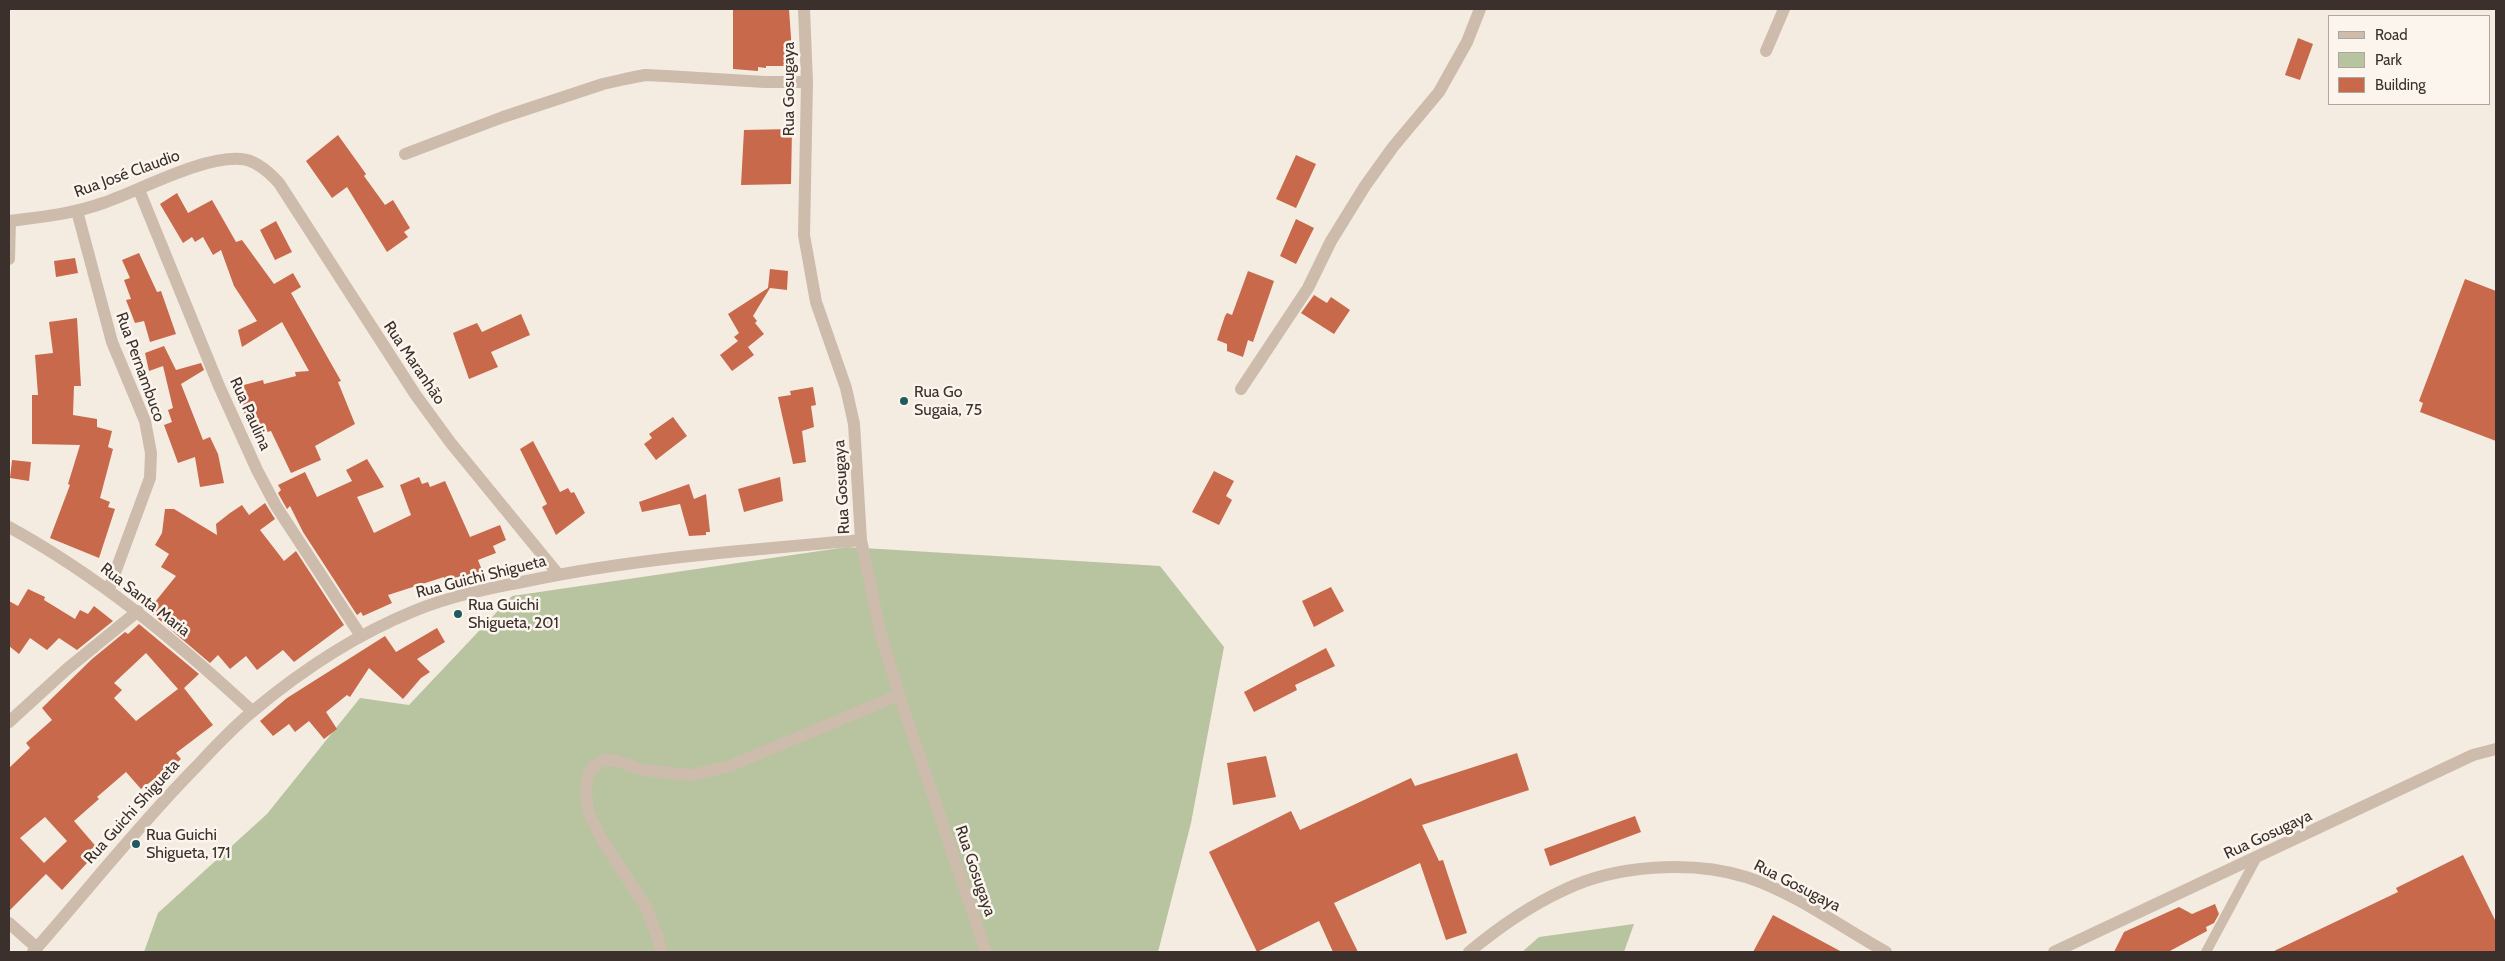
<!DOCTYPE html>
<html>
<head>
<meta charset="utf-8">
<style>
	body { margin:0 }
	#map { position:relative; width:2505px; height:961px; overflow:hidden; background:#f4ebe1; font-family:Cabin,sans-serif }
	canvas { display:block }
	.frame { position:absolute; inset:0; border:10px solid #3b302b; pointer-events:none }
	.legend { position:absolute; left:2328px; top:15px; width:162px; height:90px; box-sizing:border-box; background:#fbf5ee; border:1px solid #aea6a0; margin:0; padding:6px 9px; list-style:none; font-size:15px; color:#3b302b }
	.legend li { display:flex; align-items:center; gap:10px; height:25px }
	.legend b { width:25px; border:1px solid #aea6a0 }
</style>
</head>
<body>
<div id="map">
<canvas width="2505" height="961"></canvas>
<div class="frame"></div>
<ul class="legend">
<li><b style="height:6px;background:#cdbbac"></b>Road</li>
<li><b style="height:14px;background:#b8c4a0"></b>Park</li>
<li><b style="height:14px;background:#c8694b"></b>Building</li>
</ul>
</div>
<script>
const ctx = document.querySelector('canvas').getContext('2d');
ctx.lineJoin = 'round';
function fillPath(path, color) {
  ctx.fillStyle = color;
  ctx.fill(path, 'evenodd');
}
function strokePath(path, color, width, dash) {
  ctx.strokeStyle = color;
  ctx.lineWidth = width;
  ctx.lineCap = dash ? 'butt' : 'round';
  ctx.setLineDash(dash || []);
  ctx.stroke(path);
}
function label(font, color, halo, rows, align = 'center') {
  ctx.font = font + ' Cabin,sans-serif';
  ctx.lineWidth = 5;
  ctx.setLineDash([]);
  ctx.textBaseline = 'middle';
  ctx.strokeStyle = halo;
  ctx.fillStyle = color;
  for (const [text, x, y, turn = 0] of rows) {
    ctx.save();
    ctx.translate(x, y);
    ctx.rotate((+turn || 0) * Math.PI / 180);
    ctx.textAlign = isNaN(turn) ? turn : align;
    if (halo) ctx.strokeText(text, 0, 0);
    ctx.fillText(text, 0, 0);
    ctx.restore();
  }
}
const green = new Path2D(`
	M847,547L1160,566L1224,647L1191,823L1158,952H144L158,913L267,814L360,698L409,705L512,596Z
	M1634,924L1624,952H1522L1539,937Z`);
const building = new Path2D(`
	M733,9H789L793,66H766V68L758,67V71L733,69Z
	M2298,38L2313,44L2300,80L2285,75Z
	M792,129L791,184L741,185L744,130Z
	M338,135L366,174L364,176L385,205L393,200L410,228L404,232L408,237L387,252L347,187L332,198L306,161Z
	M1296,155L1316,164L1296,208L1276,199Z
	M177,193L188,213L212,200L236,242L242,240L274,284L293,273L301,287L291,293L341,381L338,382L355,424L315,446L321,460L291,473L271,431L252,436L236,387L263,380L264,384L296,376L295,372L309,371L282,322L242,347L238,330L257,321L234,286L221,250L213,255L203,237L195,242L192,237L183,243L160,204Z
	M1296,219L1314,228L1296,264L1280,256Z
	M276,221L292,252L275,260L260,230Z
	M139,253L157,292L161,291L176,334L150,342L144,321L135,323L126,300L131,299L124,280L130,278L122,260Z
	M75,258L78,273L56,277L54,261Z
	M770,269L788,271L787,290L770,288L753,316L757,321L755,323L764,334L748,347L754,355L732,371L720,355L738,341L734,337L739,333L728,314L768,288Z
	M1248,271L1274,281L1253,342L1248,340L1243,357L1227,351V344L1217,340L1225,316L1227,313L1232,315Z
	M2465,279L2496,291V441L2420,412L2423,403L2419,401Z
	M1314,295L1327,303L1331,297L1350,310L1334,334L1301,313Z
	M521,314L530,335L491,352L498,367L469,379L453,333L477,323L482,332Z
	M77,318L81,386H74L73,415L97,419V427L112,431L108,447L113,449L100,498L110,502L108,507L115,509L99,558L50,538L70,485L68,484L80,445L32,444V395H38L35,355L53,353L49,322Z
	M164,346L176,370L201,363L204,370L181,384L203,440L210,437L218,454L224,483L200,487L195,457L178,463L164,425L172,422L168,410L173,408L163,366L149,371L145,353Z
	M813,387L816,405L811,406L814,427L802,431L806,462L793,464L778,397L791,395L790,391Z
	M673,417L687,436L656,460L644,444L652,438L649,434Z
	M533,441L560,492L568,488L571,493L574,492L585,513L556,535L542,507L547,504L520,449Z
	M367,459L384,487L357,497L374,533L411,515L400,485L419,477L422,484L428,482L430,487L445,481L470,537L500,525L506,540L493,546L496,553L478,560L483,573L446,584L444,577L388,595L392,603L363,616L361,612L357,615L303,532L290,506L287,509L283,502L278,493L281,490L278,485L305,472L317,497L352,481L346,470Z
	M12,460L31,462L29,481L10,478Z
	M1214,471L1234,481L1226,496L1232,500L1219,525L1192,512Z
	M780,477L783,501L744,512L738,489Z
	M689,484L694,499L706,494L710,532H706V535L689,536L680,504L642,512L639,502Z
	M265,503L275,519L260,530L284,561L296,551L344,625L294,662L283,650L257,670L246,656L230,669L218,655L210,663L150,612L158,605L155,602L176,576L161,567L169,554L155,545L162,533L165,509H174L217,535L216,524L230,513L242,505L249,515Z
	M1331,587L1344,611L1314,627L1302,601Z
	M28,589L45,597L44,600L75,619L80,610L88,614L94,606L113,621L77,650L59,638L47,650L30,638L19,654L9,646V601L18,606Z
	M139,624L199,674L184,688L213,725L176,753L181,759L159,780L157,777L141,789L126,772L97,797L99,799L74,821L99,850L62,890L46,874L9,911V768L30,748L26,743L52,720L42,708L92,659L125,632L128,634ZM146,653L178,689L136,721L114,698L122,690L114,683ZM45,817L67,841L44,863L20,838Z
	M437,628L445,642L417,659L430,672L421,678L403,699L369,668L350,697L347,695L326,712L337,729L324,739L309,721L295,732L289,724L273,736L260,721L287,698L385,636L396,652Z
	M1326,648L1335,666L1295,685L1297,690L1254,712L1244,692Z
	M1517,753L1529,790L1422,825L1439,861L1443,860L1467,933L1446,940L1420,863L1334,903L1358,952H1333L1319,921L1257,952L1209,852L1291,811L1300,830L1411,778L1415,786Z
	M1266,756L1276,797L1233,805L1227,763Z
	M1635,816L1641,832L1550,866L1544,849Z
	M2463,855L2496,922V952H2272L2398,892L2396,888Z
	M2215,904L2219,914L2214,923L2206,927L2207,931L2168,952H2114L2124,932L2179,907L2192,914Z
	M1773,915L1842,952H1753Z`);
const lane = new Path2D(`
	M2206,952L2256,859`);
const street = new Path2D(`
	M804,9L807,82L804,235L816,302L846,388L854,424L861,540L880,631L899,695L986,952
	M1766,51L1784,9
	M405,154L503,117L603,84L625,79L645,75L666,76L765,82H807
	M139,190L219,386L257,470L276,506L361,636
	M77,211L112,342L145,421L151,453L150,478L109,589
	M9,221C40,217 73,214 103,203C141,190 202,156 241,159C256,160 269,172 279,183L415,394L450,442L558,574
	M9,259L10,221
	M1241,389L1308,288L1331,241L1365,186L1393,147L1439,92L1467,42L1480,9
	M9,527C100,577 176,641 252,711
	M9,722L67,669L138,611
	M9,923L37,948
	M33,952C87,891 137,827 194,769C213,749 232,728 253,711C302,670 355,635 414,611C450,596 490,588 527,581C637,558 750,550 861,540
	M661,952L658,938L646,907L602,840L588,811L586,790L588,775L594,766L605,760L617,761L643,770L692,775L730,766L899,695
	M1469,952C1498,928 1529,906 1564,890C1615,865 1692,860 1746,877C1794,892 1842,928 1886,952
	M2054,952L2473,755L2496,749`);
const markers = [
	[904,401,5,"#1f5a5e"],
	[458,614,5,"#1f5a5e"],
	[136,844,5,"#1f5a5e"]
];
const streetNames = [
	["Rua Gosugaya",789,89,-90],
	["Rua José Claudio",127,174,-20],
	["Rua Maranhão",414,363,56],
	["Rua Pernambuco",140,367,70],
	["Rua Paulina",250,414,66],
	["Rua Gosugaya",842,487,-93],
	["Rua Guichi Shigueta",481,577,-14],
	["Rua Santa Maria",145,600,38],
	["Rua Guichi Shigueta",132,812,-48],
	["Rua Gosugaya",2268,835,-25],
	["Rua Gosugaya",975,871,71],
	["Rua Gosugaya",1797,886,27]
];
const poiNames = [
	["Rua Go",914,392],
	["Sugaia, 75",914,410],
	["Rua Guichi",468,605],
	["Shigueta, 201",468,623],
	["Rua Guichi",146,835],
	["Shigueta, 171",146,853]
];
fillPath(green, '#b8c4a0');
fillPath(building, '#c8694b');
strokePath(lane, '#cdbbac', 10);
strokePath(street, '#cdbbac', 12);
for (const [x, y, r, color] of markers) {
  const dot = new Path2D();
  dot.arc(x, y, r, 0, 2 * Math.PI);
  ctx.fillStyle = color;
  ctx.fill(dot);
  strokePath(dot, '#fbf5ee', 2);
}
label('16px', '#3b302b', '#fbf5ee', streetNames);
label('16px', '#3b302b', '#fbf5ee', poiNames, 'left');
</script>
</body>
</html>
